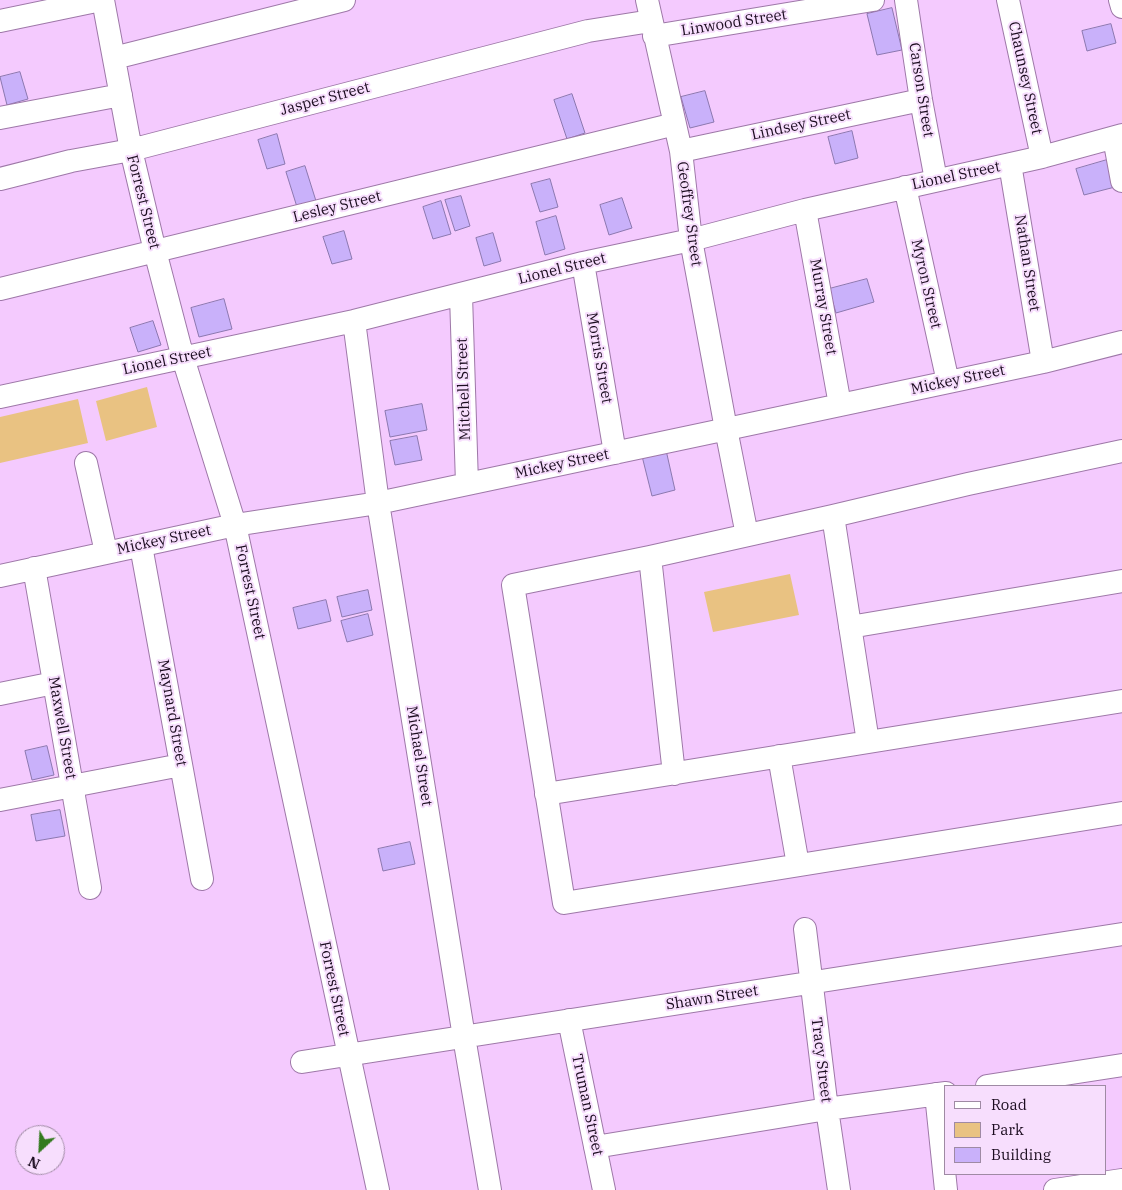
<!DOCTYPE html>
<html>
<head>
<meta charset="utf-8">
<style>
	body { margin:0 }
	#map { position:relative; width:1122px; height:1190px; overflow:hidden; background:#f4cafe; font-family:"IBM Plex Serif",serif }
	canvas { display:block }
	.legend { position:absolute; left:944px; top:1085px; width:162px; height:90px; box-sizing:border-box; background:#f7defd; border:1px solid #9f8aa4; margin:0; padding:6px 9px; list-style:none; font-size:15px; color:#1b0c1f }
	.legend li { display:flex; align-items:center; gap:10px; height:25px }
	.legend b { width:25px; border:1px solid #9f8aa4 }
	.north { position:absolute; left:15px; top:1125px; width:50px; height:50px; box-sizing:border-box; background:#f7defd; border:1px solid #9f8aa4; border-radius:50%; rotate:205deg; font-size:14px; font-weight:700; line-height:20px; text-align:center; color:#1b0c1f }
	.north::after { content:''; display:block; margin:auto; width:18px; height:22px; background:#337a1e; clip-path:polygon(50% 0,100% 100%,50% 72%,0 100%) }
</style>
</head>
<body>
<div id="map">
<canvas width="1122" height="1190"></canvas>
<ul class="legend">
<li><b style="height:6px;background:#fff"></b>Road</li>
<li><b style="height:14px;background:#e9c282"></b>Park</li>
<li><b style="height:14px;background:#c9b1fa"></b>Building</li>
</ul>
<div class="north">N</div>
</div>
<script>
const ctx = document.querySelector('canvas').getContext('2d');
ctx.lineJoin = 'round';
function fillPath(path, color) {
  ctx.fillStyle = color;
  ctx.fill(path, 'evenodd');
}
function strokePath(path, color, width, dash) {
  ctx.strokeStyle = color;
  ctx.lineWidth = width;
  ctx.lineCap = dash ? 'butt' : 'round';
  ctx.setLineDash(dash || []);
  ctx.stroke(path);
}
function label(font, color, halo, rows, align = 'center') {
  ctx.font = font + ' "IBM Plex Serif",serif';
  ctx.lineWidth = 4;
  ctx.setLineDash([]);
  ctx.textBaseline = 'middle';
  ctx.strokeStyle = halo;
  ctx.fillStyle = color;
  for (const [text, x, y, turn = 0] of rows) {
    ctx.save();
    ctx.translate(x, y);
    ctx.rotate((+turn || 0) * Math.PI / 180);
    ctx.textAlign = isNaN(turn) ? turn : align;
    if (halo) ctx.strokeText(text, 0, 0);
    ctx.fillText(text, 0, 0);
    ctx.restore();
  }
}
const green = new Path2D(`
	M147,387L157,427L106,441L96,401Z
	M78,399L88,443L0,463V417Z
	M790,574L799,615L713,632L704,592Z`);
const building = new Path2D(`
	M892,8L902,50L877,55L867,14Z
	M1111,24L1116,43L1087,51L1082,31Z
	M20,72L28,99L7,105L0,77Z
	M705,91L714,122L690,128L681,97Z
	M572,94L585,133L567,139L554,100Z
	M852,131L858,158L835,164L828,137Z
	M277,134L285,164L267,169L258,140Z
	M1107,160L1115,187L1084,195L1076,169Z
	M305,166L316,201L297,207L286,172Z
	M550,179L558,207L540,212L531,184Z
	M461,196L470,226L455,231L445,200Z
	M622,198L632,228L609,235L600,205Z
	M441,201L451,234L433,239L423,207Z
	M556,216L565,249L545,255L536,222Z
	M344,231L352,259L332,264L323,237Z
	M493,233L501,261L484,266L476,238Z
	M867,279L874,302L836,313L829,289Z
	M224,299L232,329L199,337L191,308Z
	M153,321L161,345L138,352L130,328Z
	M422,404L427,430L390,437L385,411Z
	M417,436L422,460L395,465L390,441Z
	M666,450L675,490L652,496L642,456Z
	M368,590L372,610L342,617L337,597Z
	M326,600L331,621L298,629L293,608Z
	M368,614L373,635L347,642L341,621Z
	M47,746L54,775L32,780L25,751Z
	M60,810L65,836L36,841L31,815Z
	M410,842L415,864L383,871L378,849Z`);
const minor = new Path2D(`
	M103,0L131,150L155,251L183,358L235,525L378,1190
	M647,0L681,151L691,240L726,429L747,535
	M906,0L921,100L936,180
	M1008,0L1042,157
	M1120,0L1122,7
	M0,21L101,0
	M654,36L873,0
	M114,58L344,0
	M0,118L121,95
	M1114,138L1122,181
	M681,151L921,100
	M1010,164L1043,362
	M0,179L71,161L131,150L588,31L651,21
	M905,187L948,382
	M805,210L840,405
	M583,263L615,453
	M0,289L675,124
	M461,295L467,484
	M354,321L378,503L464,1037L490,1190
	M0,397L354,321L583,263L691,240L805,210L1042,157L1122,135
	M1122,451L968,484L833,516L650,557L513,585L564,903L1122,813
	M86,463L106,552
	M833,516L868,742
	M141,546L202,879
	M650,557L674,774
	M34,568L90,888
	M0,576L235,525L378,503L1043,362L1122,342
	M850,627L1122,581
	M0,694L54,683
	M779,756L798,865
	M546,794L1122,701
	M0,800L181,765
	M805,929L827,1109L839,1190
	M569,1020L604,1190
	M302,1062L1122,934
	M987,1086L1122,1065
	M936,1094L946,1190
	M595,1147L827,1109L946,1093
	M1055,1190L1122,1180`);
const streetNames = [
	["Linwood Street",734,23,-9],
	["Chaunsey Street",1025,78,78],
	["Carson Street",921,90,81],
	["Jasper Street",325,99,-15],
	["Lindsey Street",801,125,-12],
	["Lionel Street",956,176,-12],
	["Forrest Street",143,202,76],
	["Lesley Street",337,207,-14],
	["Geoffrey Street",689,214,82],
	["Nathan Street",1027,263,81],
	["Lionel Street",562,269,-14],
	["Myron Street",926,284,77],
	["Murray Street",823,307,80],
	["Morris Street",599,358,80],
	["Lionel Street",167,361,-12],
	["Mickey Street",958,380,-12],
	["Mitchell Street",464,389,-92],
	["Mickey Street",562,464,-12],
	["Mickey Street",164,540,-12],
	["Forrest Street",250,592,78],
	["Maynard Street",172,713,80],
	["Maxwell Street",62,728,80],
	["Michael Street",419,756,81],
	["Forrest Street",334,989,78],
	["Shawn Street",712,998,-9],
	["Tracy Street",821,1060,83],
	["Truman Street",587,1105,78]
];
fillPath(green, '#e9c282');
fillPath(building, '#c9b1fa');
strokePath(building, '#8b78af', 1);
strokePath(minor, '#9e78a8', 24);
strokePath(minor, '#fff', 22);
label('15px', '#1b0c1f', '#f7defd', streetNames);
</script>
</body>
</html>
